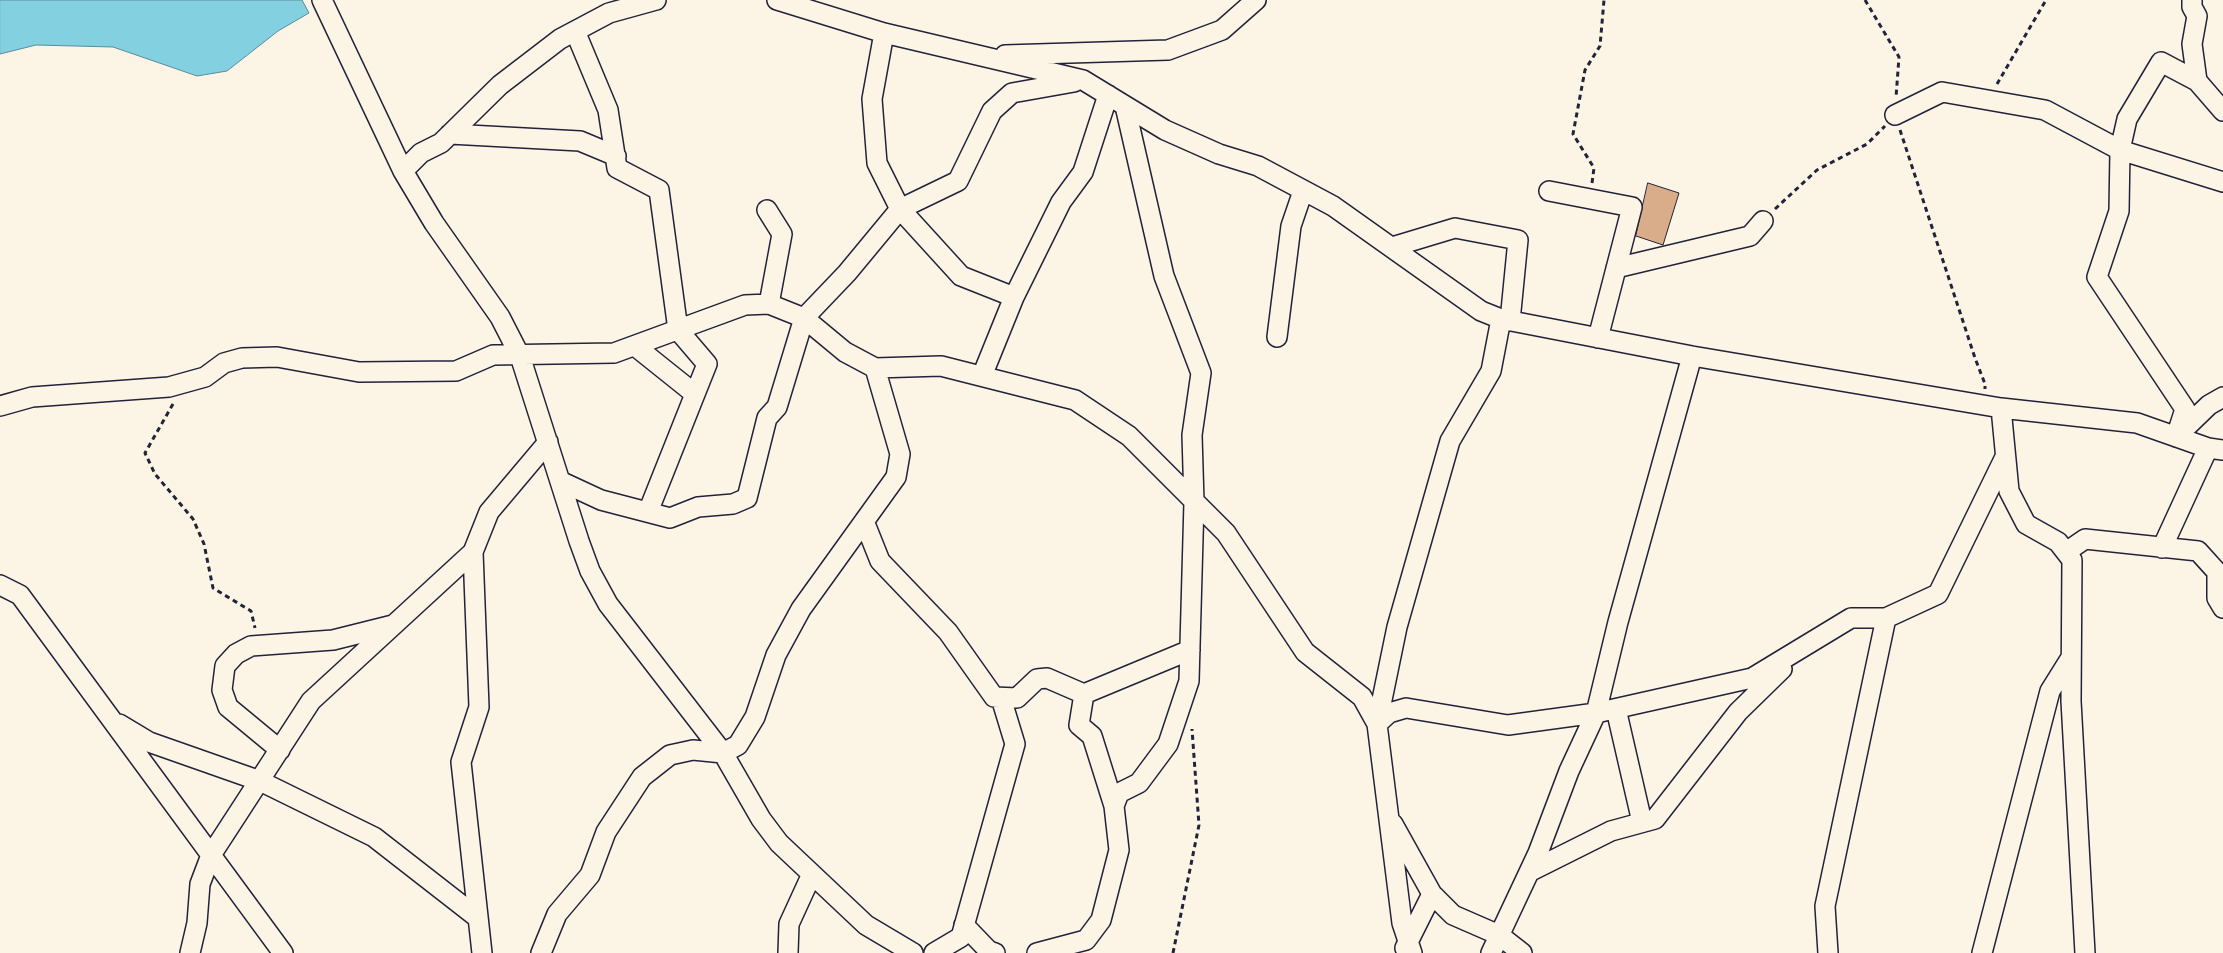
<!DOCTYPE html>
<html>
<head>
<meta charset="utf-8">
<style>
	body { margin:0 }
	canvas { display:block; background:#fcf5e5 }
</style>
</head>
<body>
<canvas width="2223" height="953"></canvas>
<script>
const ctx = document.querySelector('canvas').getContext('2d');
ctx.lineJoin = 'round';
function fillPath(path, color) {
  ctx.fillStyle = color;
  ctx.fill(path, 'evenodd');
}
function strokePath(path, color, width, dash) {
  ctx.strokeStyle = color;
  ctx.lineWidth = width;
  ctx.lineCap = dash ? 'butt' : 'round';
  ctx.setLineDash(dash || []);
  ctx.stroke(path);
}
const water = new Path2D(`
	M0,0H302L309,13L278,31L227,71L197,76L113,47L36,45L0,54Z`);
const building = new Path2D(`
	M1648,183L1679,193L1663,245L1636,236Z`);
const path = new Path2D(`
	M1865,0L1899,57L1896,97
	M1997,84L2046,0
	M1900,130L1975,358L1985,384V389
	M1592,183L1594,168L1573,134L1585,70L1600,46L1604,0
	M1775,209L1817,170L1867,144L1885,126
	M173,404L145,453L155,474L193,519L204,544L213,588L251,611L255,628
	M1173,953L1199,825L1192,729`);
const minor = new Path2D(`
	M322,0L403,171L434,223L500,317L520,356L579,541L590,571L608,604L723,753L761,819L779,843L866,925L913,953
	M777,0L884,33L1083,80L1165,130L1219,154L1258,166L1333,206L1481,311L1501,319L1692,356L2001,408L2137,423L2208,448L2223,450
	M2192,0V7L2197,16L2192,44L2197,81L2223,111
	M575,31L608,110L617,168L659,190L678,330L707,364L695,394
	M884,33L872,99L877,163L900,209L961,276L1014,297
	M1005,55L1168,50L1222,30L1256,0
	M1895,115L1942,92L2045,110L2120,150L2223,182
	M450,134L580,141L616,156
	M403,171L421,153L441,143L500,85L560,39L609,13L656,0
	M1549,191L1632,207L1598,338
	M767,210L782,234L769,304
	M1392,247L1455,228L1518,240L1510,321
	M1616,268L1750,236L1763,221
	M1277,337L1291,226L1303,191
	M635,346L695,394L648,512
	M982,376L1014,297L1061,202L1083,172L1108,95
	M0,406L32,397L169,387L205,377L224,363L242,358L277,357L359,372L456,371L493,355L614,353L745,305L769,304L804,318L845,352L875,368L941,366L1075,400L1129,436L1226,533L1305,652L1362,697L1377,724L1402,923L1412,953
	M2001,408L2009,491L2026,524L2058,542L2072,560L2071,701L2085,953
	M2179,434L2209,405L2223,397
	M2176,437L2185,409L2097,277L2119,211L2120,150L2127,119L2161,62L2197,81
	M560,481L601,500L670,518L698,507L733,504L747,498L767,418L777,407L804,318L847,273L900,209L958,181L992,111L1012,93L1074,82
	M864,521L880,561L948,632L994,697L1017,698L1037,679L1047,678L1084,694
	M2162,548L2208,448
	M2066,552L2085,539L2198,551L2217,572V598L2223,608
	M0,585L20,595L283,953
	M1616,709L1642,822
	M119,724L149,742L260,781L374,837L478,918
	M1377,724L1389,713L1406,708L1508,725L1596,713L1752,678L1851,618H1886
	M1377,724L1397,627L1450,441L1491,371L1501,319
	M280,750L228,707L222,690L225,666L236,654L251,646L333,640L393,625
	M1114,806L1092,736L1079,725L1084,694L1190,650
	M1393,824L1432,894L1453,915L1499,935L1522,953
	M1529,872L1611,831L1655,819L1738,712L1782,669
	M964,925L989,951L995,953
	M1405,948L1432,894
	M190,953L197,923L200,884L211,855L311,701L473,552
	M482,953L461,762L479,707L473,552L489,512L548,442
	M541,953L557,914L590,875L606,832L642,777L670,755L693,750L723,753L738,745L755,717L776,655L801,609L896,477L900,454L875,368
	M788,953L789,924L811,876
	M934,953L961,937L1015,744L1001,698
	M1037,953L1086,940L1101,920L1119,850L1114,806L1119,793L1139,783L1168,744L1189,681L1194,502L1192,435L1201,373L1164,276L1125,106
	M1491,953L1538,853L1569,771L1596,713L1618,622L1692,356
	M1828,953L1825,906L1886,618L1938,594L2005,457
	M1982,953L2050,691L2070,659`);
fillPath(water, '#82d0e0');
strokePath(water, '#5c8a9e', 1);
fillPath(building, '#d9ad8a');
strokePath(building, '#22223b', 1);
strokePath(minor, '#22223b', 22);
strokePath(path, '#22223b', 3, [5, 4]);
strokePath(minor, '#fcf5e5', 19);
</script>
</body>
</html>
